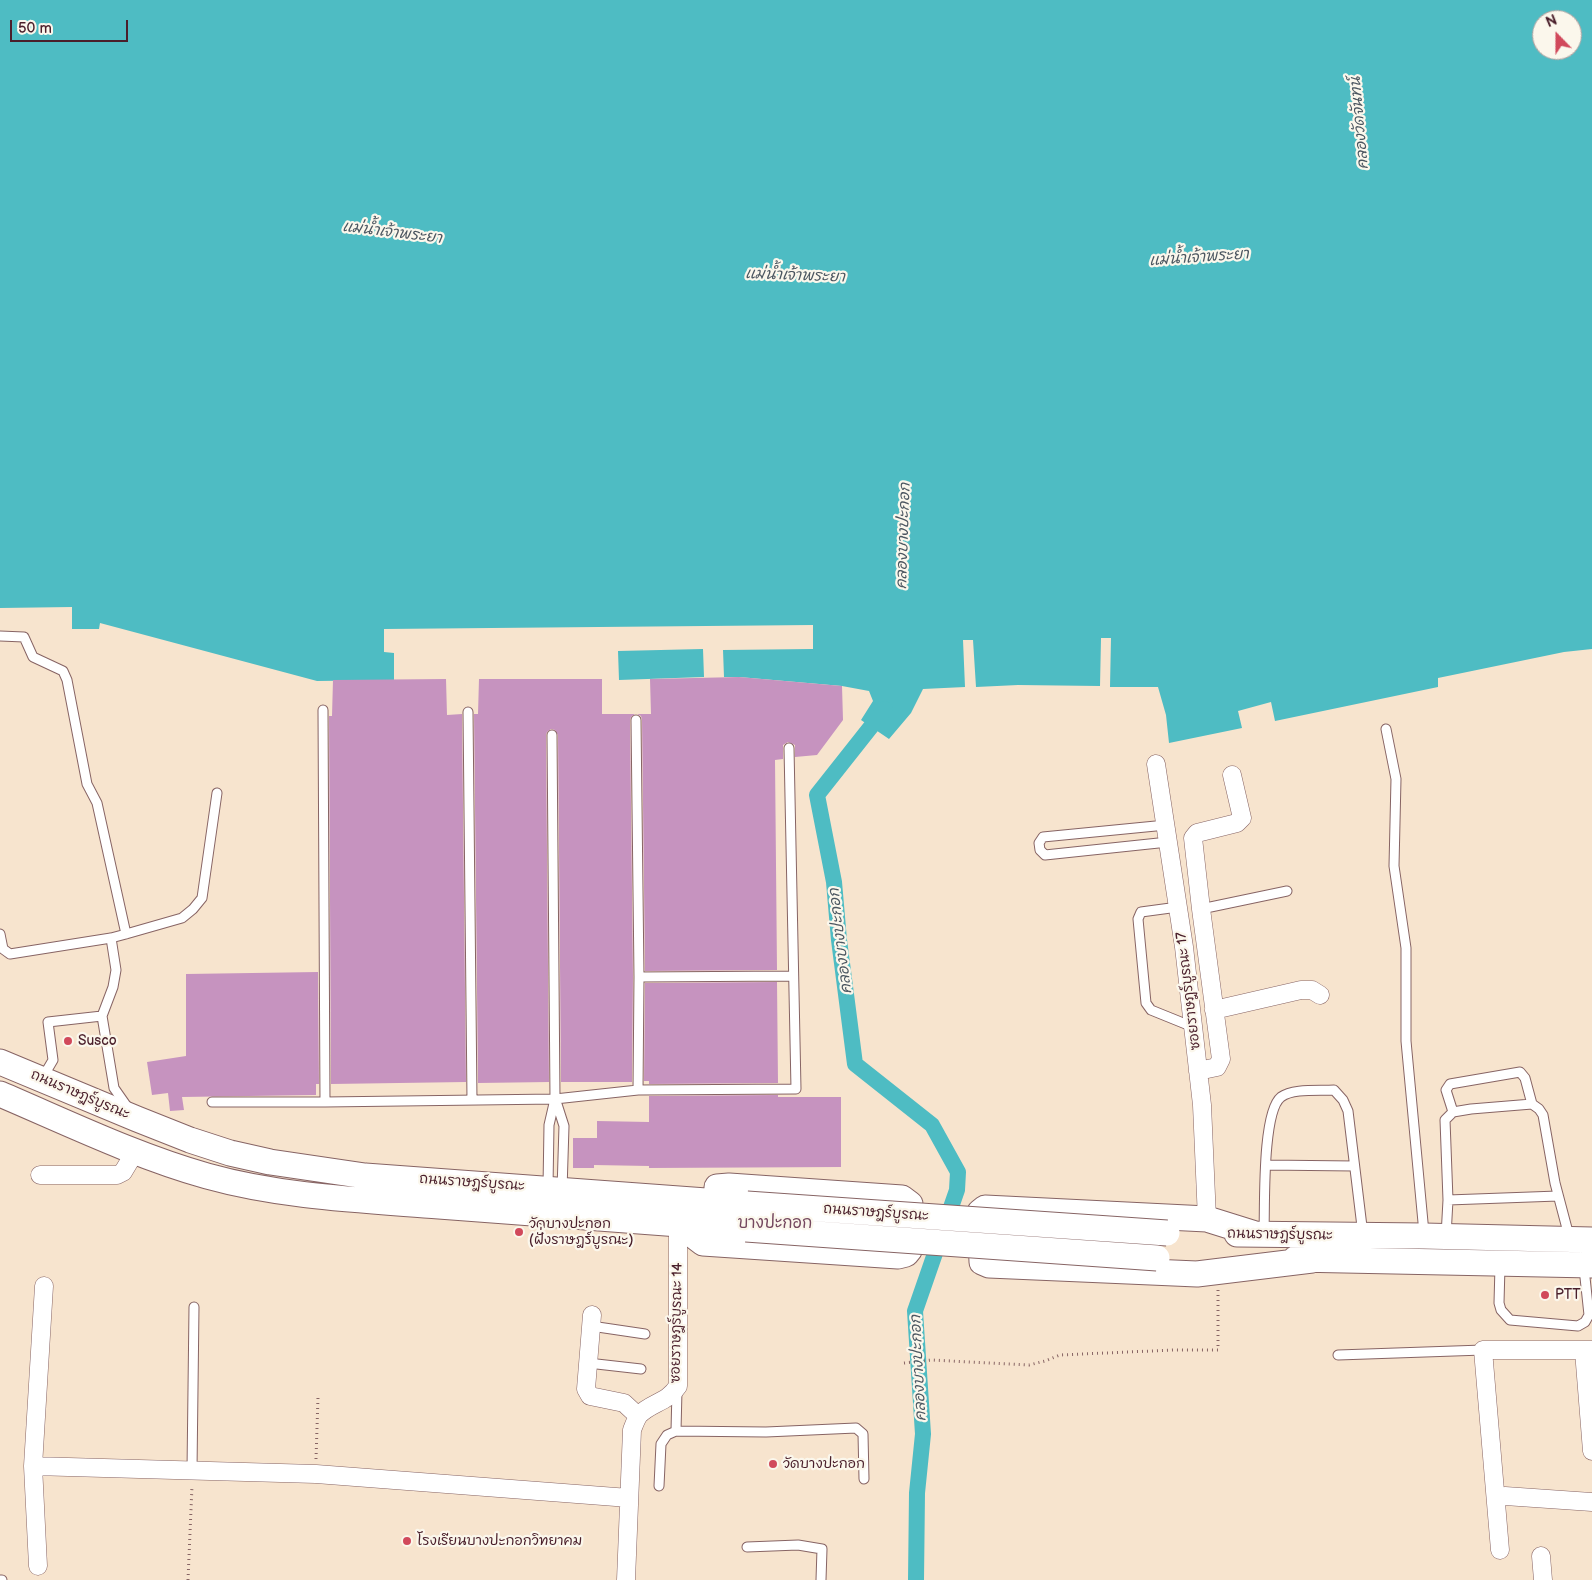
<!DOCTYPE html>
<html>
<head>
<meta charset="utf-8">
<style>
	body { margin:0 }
	#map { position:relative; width:1592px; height:1580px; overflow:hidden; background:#f7e4ce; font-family:"Balsamiq Sans",sans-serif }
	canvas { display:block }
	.north { position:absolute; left:1532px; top:10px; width:50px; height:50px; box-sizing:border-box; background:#fbf7ec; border:1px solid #b4a19f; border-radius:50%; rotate:338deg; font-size:14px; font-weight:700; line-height:20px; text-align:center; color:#4a1f2b }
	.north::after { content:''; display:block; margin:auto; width:18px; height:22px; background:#d1495b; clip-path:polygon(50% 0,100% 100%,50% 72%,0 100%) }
	.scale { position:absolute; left:10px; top:20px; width:118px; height:22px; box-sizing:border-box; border:2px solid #4a1f2b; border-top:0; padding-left:6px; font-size:15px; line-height:18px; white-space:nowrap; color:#4a1f2b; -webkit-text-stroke:4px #fbf7ec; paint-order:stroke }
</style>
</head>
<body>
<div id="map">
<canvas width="1592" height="1580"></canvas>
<div class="north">N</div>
<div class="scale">50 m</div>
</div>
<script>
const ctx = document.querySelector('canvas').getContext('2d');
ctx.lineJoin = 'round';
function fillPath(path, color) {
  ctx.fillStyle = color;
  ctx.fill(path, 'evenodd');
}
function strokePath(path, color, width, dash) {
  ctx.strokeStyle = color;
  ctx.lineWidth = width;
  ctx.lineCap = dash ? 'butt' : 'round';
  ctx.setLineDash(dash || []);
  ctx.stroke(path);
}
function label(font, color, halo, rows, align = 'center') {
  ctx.font = font + ' "Balsamiq Sans","Playpen Sans Thai",sans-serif';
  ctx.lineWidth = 4.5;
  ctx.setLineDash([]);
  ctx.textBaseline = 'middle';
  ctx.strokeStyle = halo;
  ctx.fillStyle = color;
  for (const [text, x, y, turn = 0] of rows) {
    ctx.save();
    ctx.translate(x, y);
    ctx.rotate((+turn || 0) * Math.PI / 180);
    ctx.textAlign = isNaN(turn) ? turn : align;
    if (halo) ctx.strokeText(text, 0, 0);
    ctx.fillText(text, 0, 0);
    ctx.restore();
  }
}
const water = new Path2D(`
	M0,0H1592V649L1564,652L1438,678V687L1275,721L1271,702L1238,711L1242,728L1169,743L1166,715L1158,687H1110L1111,638H1101L1100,686L1018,685L976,687L973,640H963L965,687L923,689L911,713L889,739L861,720L873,701L869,691L842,686L739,677H724L723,650L813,649V625L384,629V652L394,653V680L317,681L100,623L99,629H72V607L0,608ZM1542,20H1572V50H1542Z
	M703,649L704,677L619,680L618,651Z`);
const canal = new Path2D(`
	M885,709L817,795L834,882L839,940L855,1064L932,1125L958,1172L957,1190L915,1311L923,1434L917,1493L916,1580`);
const building = new Path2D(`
	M739,677L842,686L843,720L817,755L795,757V745L788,742L783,745V759L775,760L777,970L645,971L642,720L641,716L637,714H651L650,679Z
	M446,679L447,715L462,714L466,1082L331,1084L329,716H332L333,680Z
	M479,679H602V714H635L631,717L630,720L633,977L632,1082H561L558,735L555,730L551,729L547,732L546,735L549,1082L478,1083L474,714H478Z
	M318,972L319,1084H316V1095L182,1097L184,1110L170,1111L168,1093L152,1095L147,1062L186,1056V974Z
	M777,982L778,1083L649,1084V1081H644L645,983Z
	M778,1095V1097H841V1167L649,1168V1166L594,1165V1168H573V1138H597V1121L649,1122V1096Z`);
const path = new Path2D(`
	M904,1363L932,1360L1029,1365L1045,1361L1060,1355L1174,1350H1218V1289
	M316,1459L318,1397
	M188,1580L192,1486`);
const lane = new Path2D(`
	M0,636L24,637L33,657L63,671L67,680L87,784L97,803L126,934
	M323,710L325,1102
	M468,712L472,1100
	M636,720L639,977L638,1090
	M1386,729L1396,779L1394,866L1406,948V1041L1424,1233
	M1166,825L1043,837L1039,843L1040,850L1045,855L1168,842
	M1178,907L1141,912L1138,919L1146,1003L1151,1010L1193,1027
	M1201,909L1287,891
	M0,934L3,949L10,954L111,938L126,934L182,918L193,909L202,898L217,793
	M111,938L116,970L113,987L102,1016L114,1088L128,1108
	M639,977L792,976
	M43,1077L53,1060L48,1022L102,1016
	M556,1101L564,1126L562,1190
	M212,1102H325L555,1099L638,1090L796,1089L789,748
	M1453,1112L1446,1090L1450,1084L1520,1072L1525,1078L1532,1104
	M1266,1165L1354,1166
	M548,1187L549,1125L555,1099L552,735
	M1448,1200L1558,1196
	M1264,1232C1265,1206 1262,1112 1281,1097C1293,1088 1319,1091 1334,1090L1343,1100L1348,1111L1363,1235
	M1446,1236L1448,1200L1445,1120L1453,1112L1471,1109L1532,1104L1539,1109L1543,1115L1555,1183L1569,1236
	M1500,1266L1499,1303L1501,1310L1510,1320L1578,1326L1585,1322L1589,1315L1584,1268
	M591,1326L645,1334
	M1338,1355L1483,1350
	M588,1363L641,1369
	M677,1390L676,1431L766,1432L856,1428L863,1434L864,1479
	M192,1470L194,1307
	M659,1486L661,1444L667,1435L676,1431
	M747,1547L798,1545L822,1549L821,1580
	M0,1580H2`);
const street = new Path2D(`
	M1156,764L1184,947L1202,1105L1207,1219
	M1214,1010L1301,990H1312L1320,995
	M1198,1071L1217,1067L1221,1059L1201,909L1193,838L1197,833L1237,823L1242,818L1232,775
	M40,1175H117L123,1172L135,1152
	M592,1315L586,1389L590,1396L624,1403L638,1416
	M1584,1351L1592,1451
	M33,1466L316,1474L629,1498
	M1505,1496L1592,1502
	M1500,1550L1483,1350H1592
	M1541,1556L1543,1580
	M38,1566L33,1466L44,1286
	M626,1580L632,1430C634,1425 636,1419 639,1415C652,1402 667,1403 678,1386V1224`);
const secondary = new Path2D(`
	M0,1062L137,1119L190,1140L230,1153L270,1162L365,1176L747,1204
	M0,1094C68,1123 136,1156 207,1176C282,1197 362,1200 439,1206C542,1213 644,1221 746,1229
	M678,1224L703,1243L898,1256L906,1254L910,1249V1204L902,1198L729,1186L717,1187
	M1237,1234L1424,1236L1592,1240
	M1255,1234L1207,1219L985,1208L980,1212L982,1262L989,1265L1197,1274L1312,1260
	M1295,1259L1592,1265`);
const secondaryBridge = new Path2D(`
	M747,1204L1167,1233
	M746,1229L1157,1258`);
const markers = [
	[68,1041,5,"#d1495b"],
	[519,1232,5,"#d1495b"],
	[1545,1295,5,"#d1495b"],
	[773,1464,5,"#d1495b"],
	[407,1541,5,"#d1495b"]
];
const streetNames = [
	["ซอยราษฎร์บูรณะ 17",1189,991,-97],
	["ถนนราษฎร์บูรณะ",80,1095,23],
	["ถนนราษฎร์บูรณะ",472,1183,4],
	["ถนนราษฎร์บูรณะ",876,1213,4],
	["ถนนราษฎร์บูรณะ",1280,1235,1],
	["ซอยราษฎร์บูรณะ 14",677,1323,-89]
];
const poiNames = [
	["Susco",78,1041],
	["วัดบางปะกอก",529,1224],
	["(ฝั่งราษฎร์บูรณะ)",529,1240],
	["PTT",1555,1295],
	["วัดบางปะกอก",783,1464],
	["โรงเรียนบางปะกอกวิทยาคม",417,1541]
];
const waterNames = [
	["คลองวัดจันทน์",1360,123,-95],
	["แม่น้ำเจ้าพระยา",392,233,7],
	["แม่น้ำเจ้าพระยา",1199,258,-4],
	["แม่น้ำเจ้าพระยา",795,276,2],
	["คลองบางปะกอก",904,536,-88],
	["คลองบางปะกอก",841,941,-97],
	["คลองบางปะกอก",919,1368,-93]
];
const quarterNames = [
	["บางปะกอก",775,1224]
];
fillPath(water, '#4ebcc3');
strokePath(canal, '#4ebcc3', 16);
fillPath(building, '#c693bf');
strokePath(lane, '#876464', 11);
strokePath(street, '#876464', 19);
strokePath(secondary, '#876464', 27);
strokePath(path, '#876464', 3, [1, 4]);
strokePath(lane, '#fff', 9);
strokePath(street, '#fff', 18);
strokePath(secondary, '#fff', 25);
strokePath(secondaryBridge, '#876464', 27, []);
strokePath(secondaryBridge, '#fff', 25);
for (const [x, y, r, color] of markers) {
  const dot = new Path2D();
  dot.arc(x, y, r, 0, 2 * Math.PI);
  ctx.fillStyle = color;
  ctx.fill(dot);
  strokePath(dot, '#fbf7ec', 2);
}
label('14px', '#4a1f2b', '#fbf7ec', streetNames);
label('14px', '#4a1f2b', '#fbf7ec', poiNames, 'left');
label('italic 15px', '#4b5660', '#fbf7ec', waterNames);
label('16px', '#75485f', '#fbf7ec', quarterNames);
</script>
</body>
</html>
